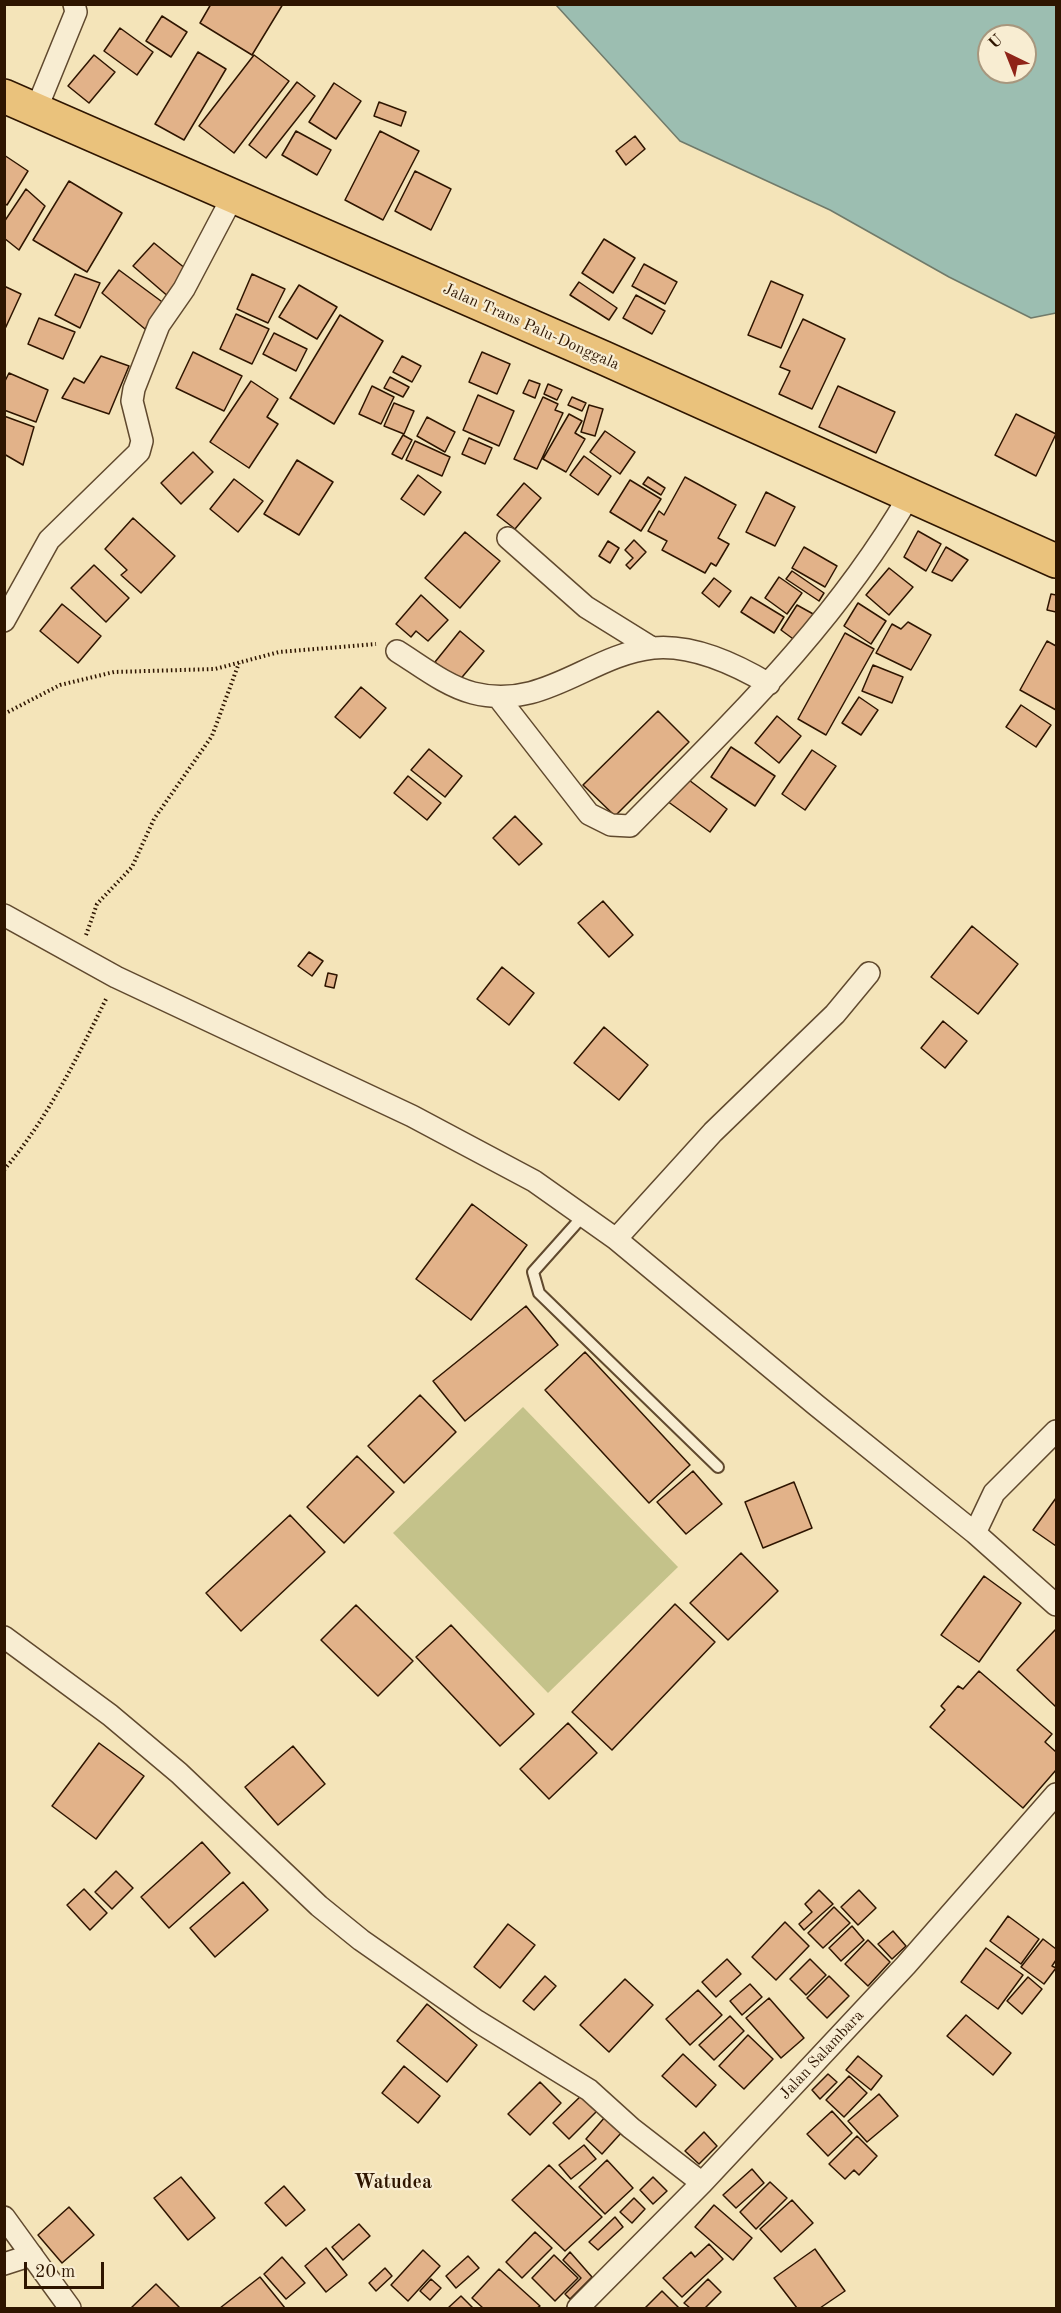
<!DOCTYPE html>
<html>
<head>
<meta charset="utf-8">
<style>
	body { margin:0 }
	#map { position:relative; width:1061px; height:2313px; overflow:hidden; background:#f4e4b9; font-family:"Old Standard TT",serif }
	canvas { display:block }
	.frame { position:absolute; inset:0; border:6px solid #2e1500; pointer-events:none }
	.north { position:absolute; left:977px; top:24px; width:60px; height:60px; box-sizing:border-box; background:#f8edd2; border:2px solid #a7977e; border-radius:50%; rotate:317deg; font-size:16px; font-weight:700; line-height:24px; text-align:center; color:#2e1500 }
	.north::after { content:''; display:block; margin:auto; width:21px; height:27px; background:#8f2418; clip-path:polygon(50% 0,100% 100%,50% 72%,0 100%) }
	.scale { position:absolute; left:24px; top:2262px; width:80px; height:27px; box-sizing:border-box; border:3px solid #2e1500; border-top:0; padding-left:8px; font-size:18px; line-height:21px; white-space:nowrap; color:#2e1500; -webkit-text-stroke:4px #f8edd2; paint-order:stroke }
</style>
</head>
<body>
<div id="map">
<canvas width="1061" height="2313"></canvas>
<div class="frame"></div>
<div class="north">U</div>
<div class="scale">20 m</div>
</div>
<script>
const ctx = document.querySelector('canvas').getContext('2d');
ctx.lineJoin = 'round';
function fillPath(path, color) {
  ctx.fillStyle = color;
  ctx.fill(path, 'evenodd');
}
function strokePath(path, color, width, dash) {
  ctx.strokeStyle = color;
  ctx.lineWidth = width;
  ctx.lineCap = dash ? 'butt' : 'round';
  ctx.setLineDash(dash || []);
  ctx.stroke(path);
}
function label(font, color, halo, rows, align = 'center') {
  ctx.font = font + ' "Old Standard TT",serif';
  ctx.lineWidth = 4.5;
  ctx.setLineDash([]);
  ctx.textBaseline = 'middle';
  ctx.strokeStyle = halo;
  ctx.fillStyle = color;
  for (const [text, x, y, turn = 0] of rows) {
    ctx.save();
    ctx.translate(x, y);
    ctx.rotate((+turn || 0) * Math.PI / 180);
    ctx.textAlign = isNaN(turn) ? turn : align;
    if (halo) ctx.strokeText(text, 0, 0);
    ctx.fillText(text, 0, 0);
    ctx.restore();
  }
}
const green = new Path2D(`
	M523,1407L678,1567L548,1693L393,1533Z`);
const water = new Path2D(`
	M556,5H1056V313L1031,318L949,277L830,210L680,141ZM989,36H1025V72H989Z`);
const building = new Path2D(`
	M211,4H283L252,55L200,23Z
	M162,16L187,32L171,57L146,41Z
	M120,28L153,52L137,75L104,51Z
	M198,52L226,69L184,140L155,124Z
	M94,55L115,72L89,103L68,86Z
	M254,55L289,81L234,153L199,126Z
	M297,82L315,96L266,158L249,145Z
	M334,83L361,101L336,139L309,122Z
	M379,102L406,112L401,126L374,116Z
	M296,131L331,150L317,175L282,155Z
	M380,131L419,151L383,220L345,200Z
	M635,136L645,149L626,165L616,151Z
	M4,155L28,171L7,205L4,203Z
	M415,171L451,189L431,230L395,211Z
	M69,181L122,213L87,272L33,240Z
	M26,189L45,206L19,250L4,238V222Z
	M604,239L635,258L613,293L582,273Z
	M154,243L186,269L170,298L133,266Z
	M644,264L677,282L665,304L632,286Z
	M119,270L165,304L145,329L102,293Z
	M75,274L100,283L80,328L55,315Z
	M252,274L285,289L268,323L237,309Z
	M771,281L803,295L781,348L748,335Z
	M579,282L617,308L609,320L570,295Z
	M299,285L337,307L317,339L279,317Z
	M4,286L21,294L4,331Z
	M636,295L665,311L652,334L623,318Z
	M236,314L269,329L252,364L220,349Z
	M340,315L383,341L334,424L290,398Z
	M39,318L75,332L63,359L28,344Z
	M803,319L845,339L812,409L779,394L790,371L780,367Z
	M274,333L307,349L296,371L263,354Z
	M193,352L242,376L224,411L176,388Z
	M482,352L510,364L497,394L469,382Z
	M101,356L129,366L109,414L62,398L74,378L84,383Z
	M402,356L421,366L412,382L393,372Z
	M9,373L48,390L36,422L4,410V383Z
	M390,377L409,387L403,397L384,388Z
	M529,380L540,384L535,398L523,393Z
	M251,381L278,399L267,417L278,424L249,468L210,442Z
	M548,384L562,390L557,400L544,394Z
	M372,386L394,397L381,424L359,414Z
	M838,386L895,412L876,453L819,427Z
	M478,395L514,411L499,446L463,430Z
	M543,397L558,404L555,410L563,413L537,469L514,459Z
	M572,397L586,403L582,411L568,405Z
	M394,403L414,411L404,434L384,426Z
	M589,405L603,409L595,436L581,432Z
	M569,414L582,421L575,433L585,439L566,472L543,459Z
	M1016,414L1056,434L1036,476L995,455Z
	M4,416L34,427L23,465L4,454Z
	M427,417L455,432L445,452L417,436Z
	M605,431L635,452L620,474L590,452Z
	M403,435L412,440L402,459L392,454Z
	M469,438L492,448L485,464L462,454Z
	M415,441L450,457L442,476L406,460Z
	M193,452L213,472L181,504L161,483Z
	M584,456L611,476L598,495L570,475Z
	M297,460L333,482L299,535L264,514Z
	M418,475L441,492L424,515L401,499Z
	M648,477L665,488L661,495L643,484Z
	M685,477L736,505L718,538L729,544L716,566L711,563L705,573L662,550L667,541L648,531L659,511L664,515Z
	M234,479L263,501L238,532L210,509Z
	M630,480L661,499L641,531L610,512Z
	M524,483L541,498L515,529L497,515Z
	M766,492L795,507L775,546L746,532Z
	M133,518L175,556L141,593L121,575L127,570L105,549Z
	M918,531L941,544L926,571L904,557Z
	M465,532L500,561L460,608L425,578Z
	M634,540L646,552L630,569L626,565L633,558L625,550Z
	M608,541L619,548L610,563L599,556Z
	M804,547L837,566L825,587L792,568Z
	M946,547L968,560L952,581L932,572Z
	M94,565L129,598L106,622L71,588Z
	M889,568L913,587L889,615L866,595Z
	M792,571L824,593L819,601L786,579Z
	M779,577L802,593L787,614L765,598Z
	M714,578L731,591L719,607L702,593Z
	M1051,594L1056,595V612L1047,610Z
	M421,595L448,620L428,641L416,631L411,637L396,624Z
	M751,597L784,617L774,633L741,612Z
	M858,603L886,621L871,644L844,626Z
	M62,604L101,636L78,663L40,631Z
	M797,605L815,615L796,641L781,630Z
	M908,622L931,635L911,670L876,653L892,624L901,629Z
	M460,631L484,651L458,682L435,662Z
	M845,633L874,649L826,735L798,719Z
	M1047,641L1056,646V710L1020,690Z
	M873,665L903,677L892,703L862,691Z
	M361,687L386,708L360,738L335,717Z
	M859,697L878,710L861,735L842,723Z
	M1021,705L1051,725L1036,747L1006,727Z
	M658,711L689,742L615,816L583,785Z
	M777,716L801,736L779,763L755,743Z
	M731,747L775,776L755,806L711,777Z
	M429,749L462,776L445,797L411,770Z
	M812,750L836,766L805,810L782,794Z
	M408,776L441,803L427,820L394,793Z
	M685,777L727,809L710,832L667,801Z
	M515,816L542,844L519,865L493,838Z
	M603,901L633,935L609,957L578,923Z
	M972,926L1018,964L978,1014L931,977Z
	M309,952L323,961L312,976L298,966Z
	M502,967L534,993L509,1025L477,999Z
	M328,973L337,975L334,988L325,986Z
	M943,1021L967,1041L945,1068L921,1048Z
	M604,1027L648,1065L619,1100L574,1063Z
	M472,1204L527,1245L471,1320L416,1279Z
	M526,1306L558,1345L465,1421L433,1381Z
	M585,1352L690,1465L649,1503L545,1390Z
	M420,1395L456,1432L404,1483L368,1446Z
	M357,1456L394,1492L344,1543L307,1507Z
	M693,1471L722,1504L686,1534L657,1502Z
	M794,1482L812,1528L763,1548L745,1502Z
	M1056,1498V1546L1033,1530Z
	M290,1515L325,1552L241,1631L206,1593Z
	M741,1553L778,1591L728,1640L690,1603Z
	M984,1576L1021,1603L979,1662L941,1635Z
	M675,1604L715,1642L612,1750L572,1712Z
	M356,1605L413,1661L378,1696L321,1640Z
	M451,1625L534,1714L500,1746L416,1657Z
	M1056,1629V1707L1017,1670Z
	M979,1671L1052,1734L1045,1742L1056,1752V1770L1023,1808L930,1727L945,1710L941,1706L958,1686L963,1689Z
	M568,1723L597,1753L549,1799L520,1769Z
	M99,1743L144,1776L96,1839L52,1806Z
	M293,1746L325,1784L278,1825L245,1787Z
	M202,1842L230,1873L169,1928L141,1897Z
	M116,1871L133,1888L112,1909L95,1892Z
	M243,1882L268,1910L215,1957L190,1928Z
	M84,1889L107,1913L90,1930L67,1905Z
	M819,1890L833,1904L804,1930L799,1924L812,1912L805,1904Z
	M859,1890L876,1908L858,1925L841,1907Z
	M834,1907L850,1923L823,1948L808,1933Z
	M1008,1916L1039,1939L1021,1964L990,1941Z
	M785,1922L809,1946L776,1980L752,1957Z
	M508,1924L535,1945L500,1988L474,1967Z
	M852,1926L864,1940L841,1961L829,1948Z
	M893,1931L906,1946L892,1959L878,1944Z
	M1043,1939L1056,1949V1960L1052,1966L1056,1968L1044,1984L1021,1967Z
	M868,1940L890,1962L868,1986L845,1964Z
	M986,1948L1023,1975L998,2009L961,1982Z
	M727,1959L741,1974L716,1997L702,1982Z
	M810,1959L826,1975L806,1995L790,1979Z
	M545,1976L556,1986L534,2010L523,2001Z
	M829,1976L849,1996L827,2018L807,1998Z
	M1028,1977L1042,1989L1022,2014L1007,2001Z
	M625,1979L653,2005L609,2052L580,2025Z
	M750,1984L762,1997L742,2015L730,2001Z
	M698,1990L722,2015L690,2045L666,2019Z
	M769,1998L804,2038L781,2058L746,2018Z
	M427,2004L477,2045L447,2082L397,2041Z
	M966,2015L1011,2053L993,2075L947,2036Z
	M730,2016L744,2031L714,2060L699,2045Z
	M748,2035L773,2059L744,2089L719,2066Z
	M683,2054L716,2085L696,2107L662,2076Z
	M858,2056L882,2076L871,2090L846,2070Z
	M404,2066L440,2096L418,2123L382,2093Z
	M828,2074L837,2082L820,2099L812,2090Z
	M849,2076L867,2093L844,2117L826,2100Z
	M540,2082L561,2103L530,2135L508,2114Z
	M585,2092L600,2108L569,2139L553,2123Z
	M879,2094L898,2116L867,2142L848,2121Z
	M832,2111L852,2133L828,2156L807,2134Z
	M605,2117L622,2132L602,2154L586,2139Z
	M704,2132L717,2146L699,2164L685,2151Z
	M857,2136L877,2156L859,2175L854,2170L845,2179L829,2164Z
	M584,2145L596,2159L571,2179L559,2165Z
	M607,2160L633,2188L605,2214L579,2187Z
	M549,2165L602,2217L565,2251L512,2200Z
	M752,2169L764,2183L736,2208L723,2195Z
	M181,2177L215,2218L188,2240L154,2198Z
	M653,2177L667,2191L653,2204L640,2190Z
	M770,2182L787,2198L756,2229L740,2212Z
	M284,2186L305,2210L286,2226L265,2203Z
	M634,2198L645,2209L632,2223L620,2212Z
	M792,2200L813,2223L781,2252L760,2229Z
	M714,2205L752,2238L733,2260L695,2227Z
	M69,2207L94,2235L62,2263L38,2235Z
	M615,2217L623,2227L598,2250L589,2242Z
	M359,2224L370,2236L343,2260L332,2247Z
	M535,2232L552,2248L522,2278L506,2262Z
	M709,2244L723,2259L682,2297L663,2278L691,2252L695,2257Z
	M326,2248L347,2275L326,2292L305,2266Z
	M815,2249L845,2291L820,2308H797L774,2278Z
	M423,2250L440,2266L408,2301L391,2285Z
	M570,2252L592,2277L570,2299L565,2294L581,2278L563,2260Z
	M554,2255L578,2278L555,2301L532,2278Z
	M468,2256L479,2268L456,2288L446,2276Z
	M282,2257L305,2283L286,2299L264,2274Z
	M385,2268L392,2276L376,2291L369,2283Z
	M499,2269L540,2306L537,2308H483L472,2298Z
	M260,2277L285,2308H220Z
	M431,2279L441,2288L430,2300L420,2291Z
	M708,2279L721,2292L705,2308H690L684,2303Z
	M156,2284L180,2308H131Z
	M662,2291L679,2308H645Z
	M461,2296L473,2308H448Z`);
const path = new Path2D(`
	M4,714L60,685L114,672L215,669L279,652L376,644
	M86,935L97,904L132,867L154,819L212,736L239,663
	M4,1170C48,1118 76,1060 106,999`);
const service = new Path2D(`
	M583,1216L533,1272L539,1293L718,1467`);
const minor = new Path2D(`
	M36,110L76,12L74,4
	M508,538L586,607L652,648
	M4,621L49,540L139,452L142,441L132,401L134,389L159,325L184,289L233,196
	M397,651C421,666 446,686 473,693C544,711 589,655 653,648C693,644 735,664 769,684
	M498,697L589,814L611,825L630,826C733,721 834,625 909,496
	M4,915L116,977L412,1116L534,1181L616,1239L816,1405L975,1533L1056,1605
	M616,1239L713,1132L835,1014L869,973
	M975,1533L994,1493L1056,1431
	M4,1637L110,1715L179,1773L319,1906L361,1940L477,2021L589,2090L631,2128L702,2183
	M4,2217L70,2308
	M4,2264L32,2255
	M578,2308L702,2183L906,1965L1056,1794`);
const trunk = new Path2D(`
	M4,96L604,358L1056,561`);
const streetNames = [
	["Jalan Trans Palu-Donggala",531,327,24],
	["Jalan Salambara",822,2055,-47]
];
const quarterNames = [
	["Watudea",393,2183]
];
fillPath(green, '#c4c28a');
fillPath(water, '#9cbeb1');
strokePath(water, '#707a6a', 1.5);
fillPath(building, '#e2b289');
strokePath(building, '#2e1500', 1.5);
strokePath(service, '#60492e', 14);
strokePath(minor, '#60492e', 24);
strokePath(trunk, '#2e1500', 36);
strokePath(path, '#2e1500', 4, [1.5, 3]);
strokePath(service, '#f8edd2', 10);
strokePath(minor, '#f8edd2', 21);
strokePath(trunk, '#eac27c', 33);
label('16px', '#2e1500', '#f8edd2', streetNames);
label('bold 20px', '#2e1500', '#f8edd2', quarterNames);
</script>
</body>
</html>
